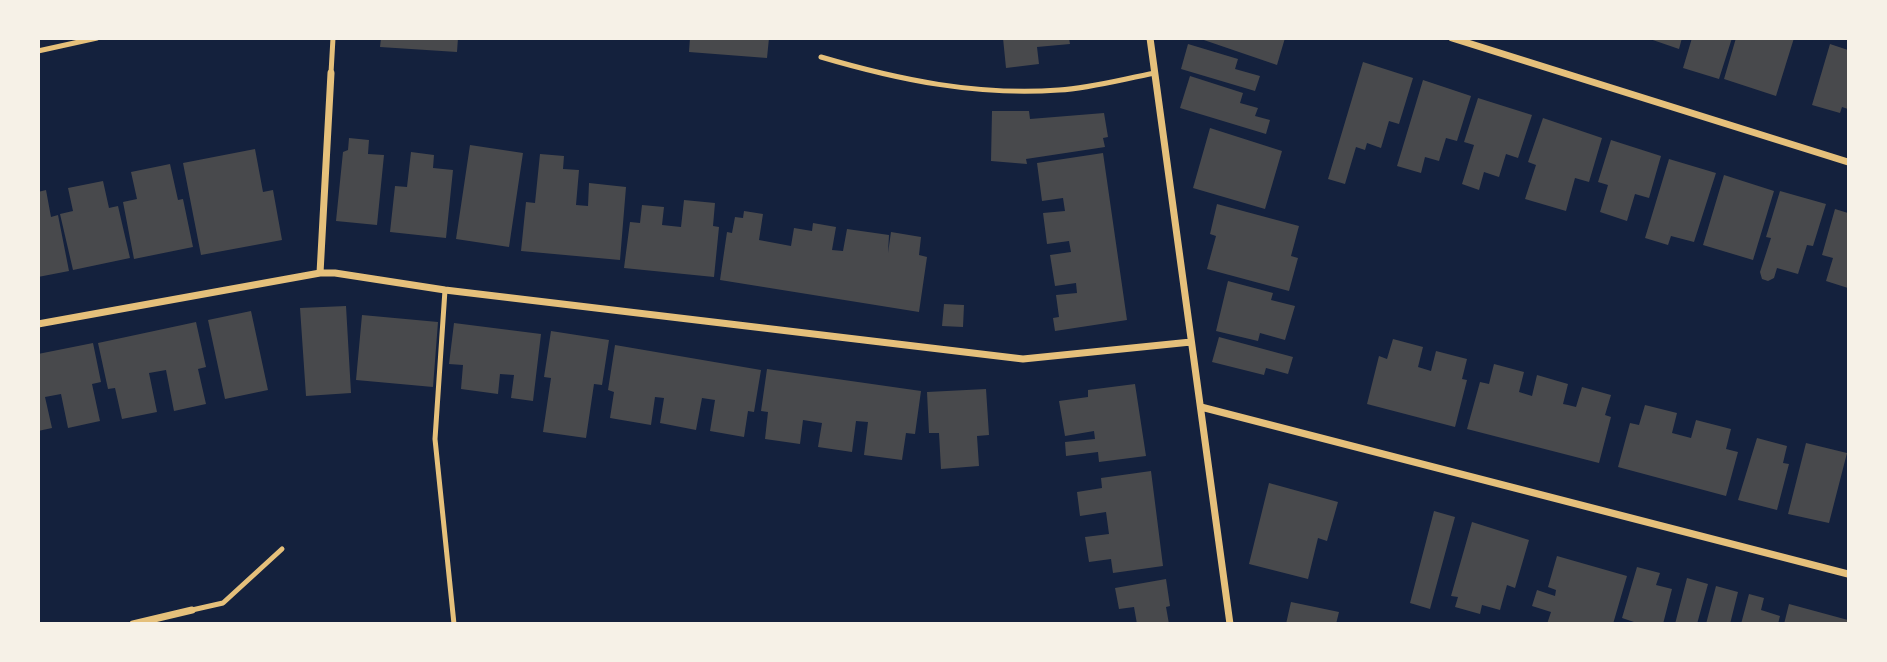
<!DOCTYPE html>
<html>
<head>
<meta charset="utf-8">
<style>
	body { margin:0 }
	#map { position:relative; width:1887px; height:662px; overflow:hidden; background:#14213d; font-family:"Nunito Sans",sans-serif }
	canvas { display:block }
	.frame { position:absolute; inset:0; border:40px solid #f6f1e7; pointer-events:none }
</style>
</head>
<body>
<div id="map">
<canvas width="1887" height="662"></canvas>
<div class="frame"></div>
</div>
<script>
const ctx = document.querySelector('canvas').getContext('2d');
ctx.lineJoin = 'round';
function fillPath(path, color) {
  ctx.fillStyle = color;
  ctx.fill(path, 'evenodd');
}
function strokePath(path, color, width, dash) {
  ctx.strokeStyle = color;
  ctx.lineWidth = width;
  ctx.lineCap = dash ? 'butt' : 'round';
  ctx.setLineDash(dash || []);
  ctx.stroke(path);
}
const building = new Path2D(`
	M381,38H458L457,52L380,47Z
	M690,38H769L767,58L689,52Z
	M1003,38H1069L1070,44L1037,47L1039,64L1006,68Z
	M1198,38H1285L1277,65Z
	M1647,38H1682L1679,49Z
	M1692,38H1732L1719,79L1683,68Z
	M1736,38H1794L1776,96L1724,79Z
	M1188,44L1238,59L1235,69L1260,76L1255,91L1181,69Z
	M1830,44L1848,50V109L1842,107L1840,113L1812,105Z
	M1363,62L1413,78L1399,124L1389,121L1381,148L1367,143L1365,150L1356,147L1345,184L1328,179Z
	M1190,76L1243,93L1240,103L1258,108L1255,116L1270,120L1266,134L1180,108Z
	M1423,80L1471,96L1457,141L1446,138L1439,161L1425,157L1421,173L1397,166Z
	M1478,98L1532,115L1518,158L1506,154L1499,177L1484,172L1479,190L1462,184L1474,145L1464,142Z
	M992,111H1029L1030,119L1104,113L1108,137L1103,138L1105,147L1026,159L1027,164L991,161Z
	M1543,118L1602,138L1589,182L1575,178L1566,211L1525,199L1536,165L1528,162Z
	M1210,128L1282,151L1265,209L1193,188Z
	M349,138L369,140L368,154L384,155L377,225L336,221L343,152L348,150Z
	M1611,140L1661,156L1649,198L1635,194L1627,221L1600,212L1608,185L1598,182Z
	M470,145L523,153L509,247L456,239Z
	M255,149L263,192L273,190L282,240L201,255L183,163Z
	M411,152L434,155L433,168L453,170L446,238L390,232L395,186L407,187Z
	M1103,153L1127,320L1055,331L1053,318L1059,317L1056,295L1077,293L1076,283L1055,286L1050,255L1071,252L1069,241L1047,244L1043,213L1065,211L1063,198L1042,201L1037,163Z
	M540,154L564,156L563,169L579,170L576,205L588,206L589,183L626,187L620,260L521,251L526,202L535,203Z
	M1669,159L1716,173L1694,242L1671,236L1668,245L1645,238Z
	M170,164L178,200L183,199L193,247L134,259L123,202L137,199L131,172Z
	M1724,175L1774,191L1753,260L1703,245Z
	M103,181L109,208L118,206L130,258L73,270L60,214L73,211L68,188Z
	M46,190L51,217L58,215L69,271L38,277V192Z
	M1780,191L1826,204L1813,246L1807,245L1798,274L1777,268L1774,278L1768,281L1762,279L1760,272L1771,238L1766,237Z
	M684,200L715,203L713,226L719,227L714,277L624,268L630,222L640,223L642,205L664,207L662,225L681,227Z
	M1217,204L1299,226L1291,256L1298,258L1289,291L1207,269L1216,236L1210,234Z
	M1835,209L1848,213V288L1826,281L1833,258L1822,255Z
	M744,211L763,214L759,240L791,246L794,228L812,231L813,223L836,227L832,250L843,251L847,229L889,235L888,253L891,232L921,237L919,255L927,257L919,312L720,280L727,232L732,233L735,217L743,218Z
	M1228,281L1273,293L1271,300L1295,306L1285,340L1260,333L1258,341L1216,331Z
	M944,304L964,305L963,327L942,326Z
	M346,306L351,393L306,396L300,308Z
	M251,311L268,390L225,399L208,320Z
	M362,315L438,322L433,387L356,380Z
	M196,322L206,367L198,369L206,404L174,411L166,370L149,373L157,412L122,419L115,388L108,389L98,343Z
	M454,323L541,334L533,401L511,398L514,375L500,374L498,394L461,389L463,365L449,364Z
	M551,331L609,340L602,385L594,384L586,438L543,432L551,378L544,377Z
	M1219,337L1293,357L1288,374L1266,368L1264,375L1212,362Z
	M1393,339L1423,347L1418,367L1431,371L1436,351L1467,359L1462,379L1467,380L1455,427L1367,404L1379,356L1387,359Z
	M93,343L101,382L92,384L100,421L68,428L61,394L45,397L52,428L38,431V354Z
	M615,345L761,370L754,412L748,411L744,437L710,431L715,400L702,398L696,430L660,423L664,398L655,397L651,425L610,418L614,392L608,390Z
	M1494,364L1524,372L1519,392L1532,396L1537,375L1568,384L1563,404L1568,405L1576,407L1582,387L1611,395L1605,415L1611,417L1599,463L1467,429L1480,382L1489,384Z
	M767,369L921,391L915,434L906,433L902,460L864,455L868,422L856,421L852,452L818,447L822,423L803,420L800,444L765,439L768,412L761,411Z
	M1135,384L1146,456L1099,462L1098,452L1066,456L1065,442L1095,439L1094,431L1065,436L1059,401L1088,397V390Z
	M986,389L989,435L977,436L979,466L941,469L939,433H929L927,392Z
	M1645,405L1677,413L1672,433L1691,438L1696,420L1731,429L1726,449L1738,452L1726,496L1618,467L1630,423L1639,425Z
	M1757,438L1787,446L1783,463L1789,464L1777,510L1738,500Z
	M1806,443L1847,453L1829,523L1788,514Z
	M1151,471L1163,566L1113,573L1111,559L1089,562L1085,537L1109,534L1106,512L1080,516L1077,492L1102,488L1101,478Z
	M1269,483L1338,502L1327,541L1318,538L1308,579L1249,564Z
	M1434,511L1455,517L1430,609L1410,603Z
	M1472,522L1529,540L1515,588L1507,585L1500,610L1482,605L1480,614L1455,607L1458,597L1451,596Z
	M1557,556L1627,576L1613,624H1547L1551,612L1532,606L1537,590L1555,596L1556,590L1548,587Z
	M1637,567L1660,573L1656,585L1672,589L1663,624H1640L1622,618Z
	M1687,578L1708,584L1697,624H1675Z
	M1166,579L1170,606L1166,607L1169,624H1137L1134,607L1119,609L1115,588Z
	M1716,586L1738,592L1730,624H1706Z
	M1749,594L1764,598L1761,610L1780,616L1778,624H1741Z
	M1291,602L1339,612L1336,624H1286Z
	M1789,604L1848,620V624H1784Z`);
const service = new Path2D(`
	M38,51L97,38
	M821,57C899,80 977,96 1059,90C1091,88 1123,79 1155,73
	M331,73L333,38
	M445,290L435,439L454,624
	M192,610L223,603L282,549`);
const minor = new Path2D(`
	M1150,38L1230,624
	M1452,38L1848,162
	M320,273L331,73
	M38,324L320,273H335L445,290L1023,359L1191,342
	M1201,407L1848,574
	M133,624L192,610`);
fillPath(building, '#48494c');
strokePath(service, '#e5c07b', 5);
strokePath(minor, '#e5c07b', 7);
</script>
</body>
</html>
